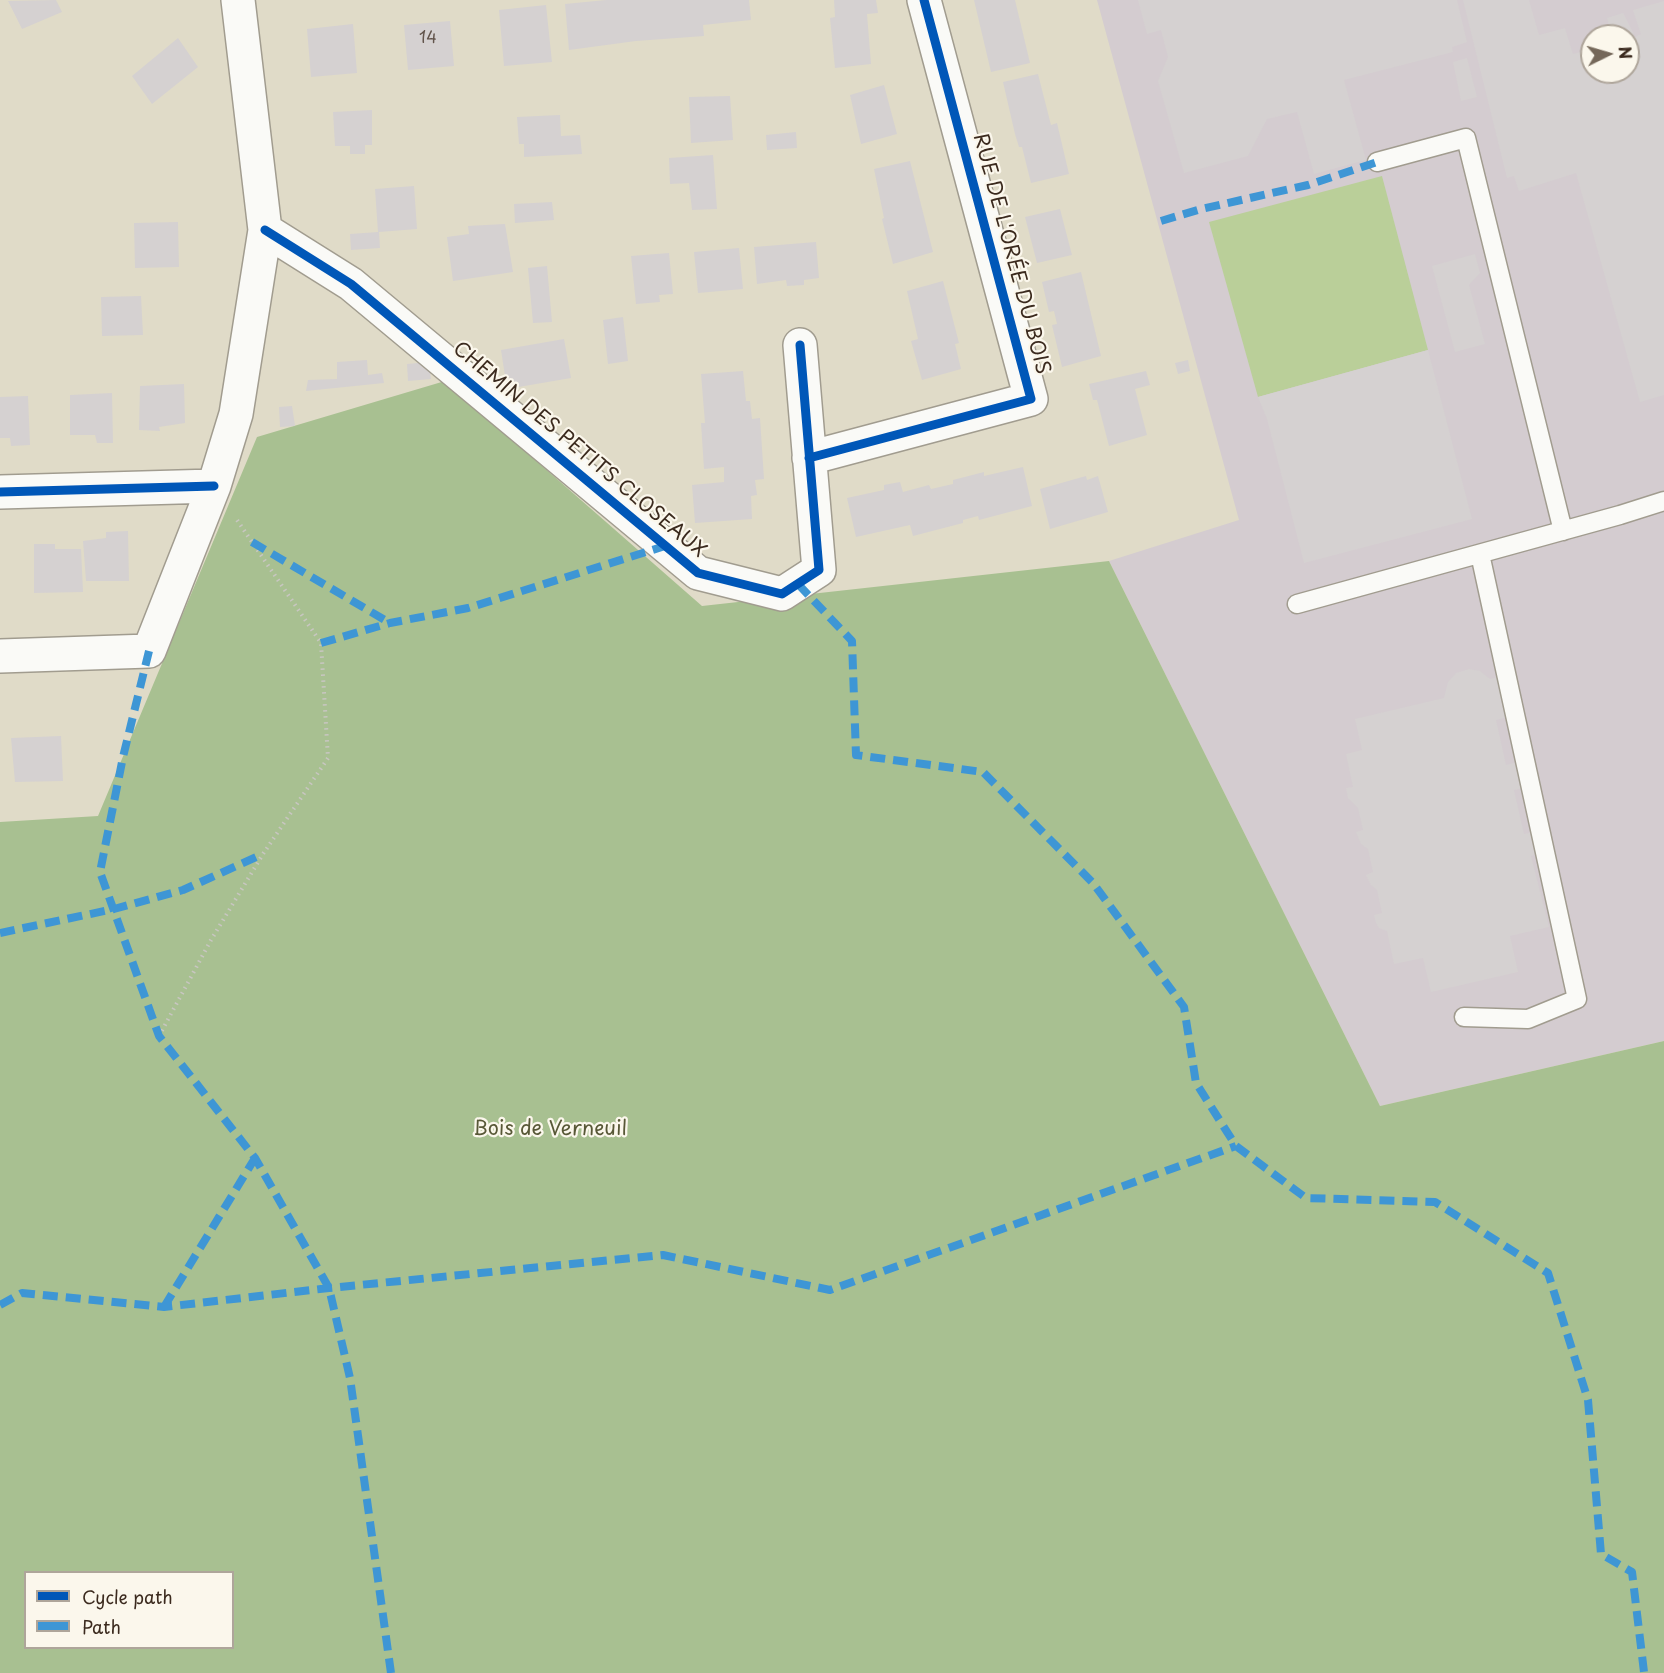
<!DOCTYPE html>
<html>
<head>
<meta charset="utf-8">
<style>
	body { margin:0 }
	#map { position:relative; width:1664px; height:1673px; overflow:hidden; background:#e0dbc8; font-family:"Playpen Sans",sans-serif }
	canvas { display:block }
	.legend { position:absolute; left:24px; top:1571px; width:210px; height:78px; box-sizing:border-box; background:#fbf7ec; border:2px solid #aea59a; margin:0; padding:8px 10px; list-style:none; font-size:18px; color:#3b2a1e }
	.legend li { display:flex; align-items:center; gap:12px; height:30px }
	.legend b { width:30px; border:2px solid #aea59a }
	.north { position:absolute; left:1580px; top:24px; width:60px; height:60px; box-sizing:border-box; background:#fbf7ec; border:2px solid #aea59a; border-radius:50%; rotate:85deg; font-size:16px; font-weight:700; line-height:24px; text-align:center; color:#3b2a1e }
	.north::after { content:''; display:block; margin:auto; width:21px; height:27px; background:#75685a; clip-path:polygon(50% 0,100% 100%,50% 72%,0 100%) }
</style>
</head>
<body>
<div id="map">
<canvas width="1664" height="1673"></canvas>
<ul class="legend">
<li><b style="height:8px;background:#0057b8"></b>Cycle path</li>
<li><b style="height:8px;background:#3e96d5"></b>Path</li>
</ul>
<div class="north">N</div>
</div>
<script>
const ctx = document.querySelector('canvas').getContext('2d');
ctx.lineJoin = 'round';
function fillPath(path, color) {
  ctx.fillStyle = color;
  ctx.fill(path, 'evenodd');
}
function strokePath(path, color, width, dash) {
  ctx.strokeStyle = color;
  ctx.lineWidth = width;
  ctx.lineCap = dash ? 'butt' : 'round';
  ctx.setLineDash(dash || []);
  ctx.stroke(path);
}
function label(font, color, halo, rows, align = 'center') {
  ctx.font = font + ' "Playpen Sans",sans-serif';
  ctx.lineWidth = 4.5;
  ctx.setLineDash([]);
  ctx.textBaseline = 'middle';
  ctx.strokeStyle = halo;
  ctx.fillStyle = color;
  for (const [text, x, y, turn = 0] of rows) {
    ctx.save();
    ctx.translate(x, y);
    ctx.rotate((+turn || 0) * Math.PI / 180);
    ctx.textAlign = isNaN(turn) ? turn : align;
    if (halo) ctx.strokeText(text, 0, 0);
    ctx.fillText(text, 0, 0);
    ctx.restore();
  }
}
const industrial = new Path2D(`
	M1097,0H1664V1041L1380,1106L1109,561L1239,520ZM1592,36H1628V72H1592Z`);
const green = new Path2D(`
	M1382,176L1428,350L1258,397L1209,222Z`);
const forest = new Path2D(`
	M445,381L702,606L1109,561L1380,1106L1664,1041V1673H0V822L98,816L257,437ZM26,1572H232V1648H26Z`);
const building = new Path2D(`
	M56,0L62,12L22,29L8,1Z
	M606,0H749L751,20L703,25L704,36L636,41L569,50L565,4Z
	M834,0H876L878,13L867,14L871,64L835,68L830,18L835,17Z
	M974,0H1015L1030,63L991,72Z
	M1138,0H1457L1467,42L1452,47L1453,52L1344,80L1366,160L1314,174L1297,112L1267,119L1248,156L1184,173L1158,81L1168,57L1161,30L1147,34Z
	M1463,0H1529L1539,35L1565,28L1573,54L1592,49V72H1628V36H1612L1607,18L1623,13L1635,37L1641,34L1633,10L1664,1V395L1640,402L1576,173L1519,191L1514,176L1507,178Z
	M546,5L552,62L504,66L499,10Z
	M450,21L454,66L408,70L404,25Z
	M353,24L357,73L311,77L307,29Z
	M178,38L198,67L152,104L132,76Z
	M1467,58L1477,97L1461,101L1453,62Z
	M1038,74L1051,125L1057,123L1069,174L1031,183L1022,147H1019L1015,134L1003,82Z
	M884,85L897,134L861,144L850,95Z
	M730,96L733,140L691,143L689,97Z
	M372,110V145H365V154H350V146H335L333,112Z
	M560,115L561,136L580,135L582,154L524,157V144H519L517,117Z
	M796,132L797,148L767,150L766,135Z
	M713,155L717,209L692,210L689,183L670,184L669,158Z
	M910,161L933,252L893,264L882,219L884,218L874,169Z
	M414,186L417,229L379,232L380,248L351,250L350,234L378,232L375,189Z
	M552,202L554,220L515,223L514,204Z
	M1060,209L1072,255L1037,263L1025,217Z
	M178,222L179,267L135,268L134,223Z
	M505,224L513,272L453,281L447,237L469,234L468,226Z
	M816,242L819,278L804,280V285L787,286L786,280L757,284L754,247Z
	M739,248L743,289L698,293L694,252Z
	M669,253L673,294L659,295L660,302L636,304L631,256Z
	M1475,254L1480,273L1469,285L1485,344L1455,352L1432,266Z
	M547,266L552,322L533,323L528,268Z
	M1081,272L1101,356L1062,367L1052,325L1057,324L1054,311L1049,312L1042,282Z
	M943,281L959,343L955,344L961,369L922,380L911,341L918,339L907,291Z
	M141,296L143,335L102,336L101,297Z
	M623,317L628,361L608,364L603,320Z
	M564,339L571,378L507,389L501,350Z
	M1428,350L1472,519L1304,563L1267,419L1258,397Z
	M367,360L368,375L382,373L384,383L306,391L308,380L337,379V362Z
	M1188,360L1190,371L1178,374L1175,363Z
	M429,362L431,379L408,381L407,364Z
	M743,371L746,401H750L752,419L760,418L764,479L755,480L757,495L751,496L752,519L695,523L692,485L724,482V467L704,469L701,423H705L701,374Z
	M1146,371L1150,385L1135,389L1147,435L1109,446L1097,400H1093L1089,384Z
	M184,384L185,423L159,427L160,431L139,430L140,386Z
	M112,393L113,443H97L95,435H70V395Z
	M28,396L30,445L11,446L10,438H0V397Z
	M292,406L295,426L280,427L279,407Z
	M1023,467L1032,506L979,520L978,516L963,520V523L913,536L910,525L856,537L847,498L884,490V485L900,482L903,492L929,485L931,489L953,484V480L984,472V476Z
	M1086,476L1087,480L1098,476L1108,512L1050,529L1040,489Z
	M128,531L129,581H86L83,541L106,538V532Z
	M34,544H55V549H81L83,592L34,593Z
	M1469,669L1480,671L1490,679L1498,677L1508,717L1496,720L1506,765L1518,762L1524,788L1514,790L1524,834L1534,832L1539,853L1531,856L1549,927L1510,936L1518,972L1431,992L1423,958L1394,964L1387,931L1379,928L1376,923L1374,915L1382,913L1377,890L1371,885L1366,875L1373,872L1368,849L1361,844L1356,832L1363,830L1358,808L1348,798L1346,788L1353,787L1346,754L1362,750L1355,719L1444,698L1448,682L1456,673Z
	M61,736L63,781L15,782L11,738Z`);
const path = new Path2D(`
	M159,1036L211,940L263,854L328,758L321,643L237,520`);
const lane = new Path2D(`
	M1377,162L1466,138L1563,531
	M1297,604L1620,515L1664,501
	M1464,1017L1528,1019L1577,999L1480,554`);
const street = new Path2D(`
	M265,230L351,284L698,573L782,594L819,570L800,345
	M809,458L1031,399L924,0
	M0,492L214,486
	M0,656L149,651L214,486L236,414L265,230L238,0`);
const quiet = new Path2D(`
	M1161,221L1201,209L1308,185L1377,162
	M252,542L390,623
	M798,584L852,641L856,755L983,772L1093,883L1184,1007L1196,1083L1236,1146L1306,1198L1435,1202L1548,1273L1588,1400L1601,1554L1632,1572L1644,1672L1649,1673
	M321,643L390,623L468,608L665,546
	M149,651L123,757L100,872L159,1036L255,1158L329,1288L350,1378L391,1673
	M0,933L114,909L183,890L263,854
	M0,1305L22,1293L164,1307L329,1288L663,1255L830,1290L1236,1146
	M164,1307L255,1158`);
const cycleway = new Path2D(`
	M265,230L351,284L698,573L782,594L819,570L800,345
	M809,458L1031,399L924,0
	M0,492L214,486`);
const numberNames = [
	["14",428,39]
];
const streetNames = [
	["RUE DE L'ORÉE DU BOIS",1011,254,75],
	["CHEMIN DES PETITS CLOSEAUX",579,450,40]
];
const parkNames = [
	["Bois de Verneuil",550,1129]
];
fillPath(industrial, '#d4ccd0');
fillPath(green, '#bacf99');
fillPath(forest, '#a8c091');
fillPath(building, '#d5d1d1');
strokePath(lane, '#a19c8f', 21);
strokePath(street, '#a19c8f', 36);
strokePath(path, '#c8c6c1', 4, [1.5, 4.5]);
strokePath(lane, '#fafaf7', 18);
strokePath(street, '#fafaf7', 33);
strokePath(quiet, '#3e96d5', 8, [15, 8]);
strokePath(cycleway, '#0057b8', 9);
label('16px', '#62544b', null, numberNames);
label('20px', '#3b2a1e', '#fbf7ec', streetNames);
label('20px', '#585837', '#fbf7ec', parkNames);
</script>
</body>
</html>
